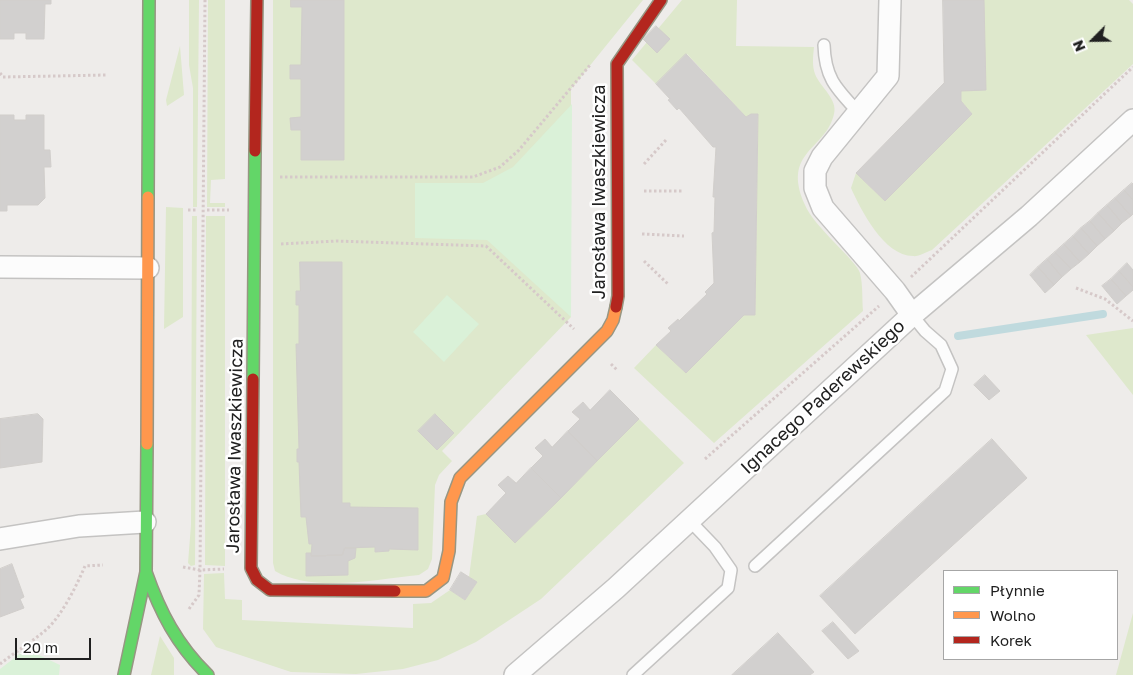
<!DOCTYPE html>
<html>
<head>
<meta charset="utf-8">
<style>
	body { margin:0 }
	#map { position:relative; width:1133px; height:675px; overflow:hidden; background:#eeecea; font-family:"Golos Text",sans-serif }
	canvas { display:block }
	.legend { position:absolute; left:943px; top:570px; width:175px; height:90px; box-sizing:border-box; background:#fff; border:1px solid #a6a6a6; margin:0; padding:6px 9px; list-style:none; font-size:15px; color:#202020 }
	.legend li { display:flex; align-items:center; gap:10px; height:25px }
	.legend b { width:25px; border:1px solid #a6a6a6 }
	.north { position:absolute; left:1068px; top:15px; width:50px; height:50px; -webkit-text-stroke:4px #fff; paint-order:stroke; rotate:247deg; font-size:14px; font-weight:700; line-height:20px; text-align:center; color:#202020 }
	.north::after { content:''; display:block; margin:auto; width:18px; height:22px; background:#202020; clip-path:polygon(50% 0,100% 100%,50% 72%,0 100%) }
	.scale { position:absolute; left:15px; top:638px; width:76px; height:22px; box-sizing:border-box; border:2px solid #202020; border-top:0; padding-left:6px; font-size:15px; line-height:18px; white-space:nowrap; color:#202020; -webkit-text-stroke:4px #fff; paint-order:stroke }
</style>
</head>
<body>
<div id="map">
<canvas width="1133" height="675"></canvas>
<ul class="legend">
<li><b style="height:6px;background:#63d668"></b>Płynnie</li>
<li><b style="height:6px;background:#ff974d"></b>Wolno</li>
<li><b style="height:6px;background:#b3261e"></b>Korek</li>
</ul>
<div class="north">N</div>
<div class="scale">20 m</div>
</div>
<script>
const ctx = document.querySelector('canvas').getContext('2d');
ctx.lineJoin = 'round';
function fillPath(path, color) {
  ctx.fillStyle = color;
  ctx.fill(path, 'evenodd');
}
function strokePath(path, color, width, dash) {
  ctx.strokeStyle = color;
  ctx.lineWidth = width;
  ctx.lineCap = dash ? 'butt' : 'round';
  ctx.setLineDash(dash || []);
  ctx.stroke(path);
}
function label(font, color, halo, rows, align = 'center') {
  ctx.font = font + ' "Golos Text",sans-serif';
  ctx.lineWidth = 5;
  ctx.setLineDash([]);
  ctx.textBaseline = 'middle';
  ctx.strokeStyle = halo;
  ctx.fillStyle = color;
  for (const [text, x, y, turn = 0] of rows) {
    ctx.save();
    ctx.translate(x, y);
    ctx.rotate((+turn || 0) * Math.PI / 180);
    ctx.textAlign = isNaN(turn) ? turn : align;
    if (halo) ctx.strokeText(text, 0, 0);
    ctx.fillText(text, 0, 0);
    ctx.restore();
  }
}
const grass = new Path2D(`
	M189,0H199L197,207H193V88L189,65Z
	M208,0H225V179L211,180L210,203H225V207H207Z
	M273,0H643L571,89V317L442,451L452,461L439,475L435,485L432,559L428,569L419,575C378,579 312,593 275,571L273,563Z
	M682,0H737L736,46L814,47C813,57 812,65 815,74C820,87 838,99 834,114C826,150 781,151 805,205C814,227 857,261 860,273C863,285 862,299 863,311L714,443L634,368L656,345L686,373L744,315H755L758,115L746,117L687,54L656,84L632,60Z
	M984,0H1129L1133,4V64L932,250C926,252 918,257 913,256C884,256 861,210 851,188L856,173L885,201L972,114L961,101V91Z
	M180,46L184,95L167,106L166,100Z
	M166,207L183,208V317L164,329Z
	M192,216H197L195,565L191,566L188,563L191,525Z
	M206,216H225V566L205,565Z
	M1133,328V395L1086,335Z
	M639,419L684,463L541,599L476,642L438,660L403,669L356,674L291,672L216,647L203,629L204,574L224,573L225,599L242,600V620L413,628V604L431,603L450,590L465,600L477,582L469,577L477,516L486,514L515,543Z
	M1133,613V675H1116Z
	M160,636L174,658V675H151Z`);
const park = new Path2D(`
	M572,104L571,317L487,240L415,238V183H483L513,167Z
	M447,295L479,324L444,362L413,332Z
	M26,649L60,665L59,675H0V669Z`);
const stream = new Path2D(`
	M958,336L1103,314`);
const building = new Path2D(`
	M0,0H51V4H45L44,39H26V33H14V39H0Z
	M291,0H344V160H301V130H291L290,118L301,117V79H290V65H301L302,7H291Z
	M943,0H984L986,90L961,91V101L972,114L885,201L856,173L944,83Z
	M656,26L670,39L657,53L643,39Z
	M686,54L746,117L751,114H758L755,315H744L686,373L656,345L671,331L668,328L678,319L679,321L707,294L705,292L714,283L712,233L714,232L715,197H713L716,147H713L679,108L677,110L668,100L670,99L656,84Z
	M0,115H14V120H26V115H44V150H50L51,167H44L45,198L38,205H7V211H0Z
	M1132,183L1133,184V200L1124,190Z
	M1124,190L1133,200V214L1131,216L1115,198Z
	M1115,198L1131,216L1122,223L1107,205Z
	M1107,205L1122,223L1114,231L1098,213Z
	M1098,213L1114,231L1105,239L1090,221Z
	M1090,221L1105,239L1097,246L1081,228Z
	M1081,228L1097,246L1089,254L1073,236Z
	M1073,236L1089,254L1080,262L1064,244Z
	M1064,244L1080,262L1071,269L1055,252Z
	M1055,252L1071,269L1062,277L1047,259Z
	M1047,259L1062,277L1054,285L1038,267Z
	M300,262H342V503H350V507L418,508V550L389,549V551L375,552V547L345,548L342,555L311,556L312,544H309L306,517H301L299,462H297V449H299L296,344H299V305H296V291H300Z
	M1127,263L1133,270V287L1119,271Z
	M1038,267L1054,285L1045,293L1030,275Z
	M1119,271L1133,287V290L1126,296L1111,279Z
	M1111,279L1126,296L1117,304L1102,286Z
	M985,375L1000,391L989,400L974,385Z
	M610,390L639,419L597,461L568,431L580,419L572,412L583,402L590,410Z
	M38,414L43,419L42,462L0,468V419Z
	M435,414L454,433L437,450L418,431Z
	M568,431L597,461L561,498L531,468L543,456L535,448L545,439L552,447Z
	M992,439L1027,478L855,634L820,596Z
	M531,468L561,498L515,543L486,514L506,493L498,485L508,476L516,483Z
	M345,548H356L355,558L348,561V575L306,576V553H311V556L342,555Z
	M12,564L24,597L20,599L24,608L0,617V569Z
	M461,572L477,582L465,600L450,590Z
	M833,622L859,651L848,659L822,631Z
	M778,633L814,672L810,675H732Z`);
const path = new Path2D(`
	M0,73L3,77L106,75
	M644,164L666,140
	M280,177H473L500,167L519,150L590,65
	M644,191H683
	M188,210H197
	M207,210H229
	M642,234L684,236
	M281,244L337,241L486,246L574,329
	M644,261L669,285
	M911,277L1133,67
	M1076,288L1105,299L1133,321
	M611,364L618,371
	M705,459L879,306
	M183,567L200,570L224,569
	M189,609L199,595L200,570L205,0
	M0,664C15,652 32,642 47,629C62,615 77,585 85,566L103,565`);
const lane = new Path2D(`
	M824,45C825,79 837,89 859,113
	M755,566L945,391L952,369L941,345L925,331L912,315
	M633,675L728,588L731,570L715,547L690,521`);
const street = new Path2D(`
	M890,0L888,76L822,157L815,171V188L823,208L895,291L912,315
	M0,267L148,268
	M0,539L79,526L145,522
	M515,675L616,588L912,315L1029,216L1133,120`);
const fast = new Path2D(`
	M148,197L149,0
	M253,379L255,151
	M146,572C160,612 177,645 208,675
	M124,675L146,572L147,444`);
const slow = new Path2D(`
	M147,444L148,197
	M395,591H426L443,578L449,551L451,502L460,478L607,331L613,320L616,307`);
const jam = new Path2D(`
	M255,151L257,0
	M616,307L618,296L617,64L661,0
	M253,379L251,568L257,580L270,590L395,591`);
const streetNames = [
	["Jarosława Iwaszkiewicza",599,192,-90],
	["Ignacego Paderewskiego",823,397,-43],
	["Jarosława Iwaszkiewicza",235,446,-89]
];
fillPath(grass, '#dee8cc');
fillPath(park, '#daf1d8');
strokePath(stream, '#c0dade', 8);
fillPath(building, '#d2d0cf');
strokePath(building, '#d1cecb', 1);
strokePath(lane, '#c4c3c2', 14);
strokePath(street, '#c4c3c2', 24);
strokePath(fast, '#979683', 14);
strokePath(slow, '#979683', 14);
strokePath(jam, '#979683', 14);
strokePath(path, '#d6c9c9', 3, [2.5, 2.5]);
strokePath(lane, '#fcfcfc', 11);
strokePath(street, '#fcfcfc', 21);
strokePath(fast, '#63d668', 11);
strokePath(slow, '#ff974d', 11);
strokePath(jam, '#b3261e', 11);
label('18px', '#202020', '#fff', streetNames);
</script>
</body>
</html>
